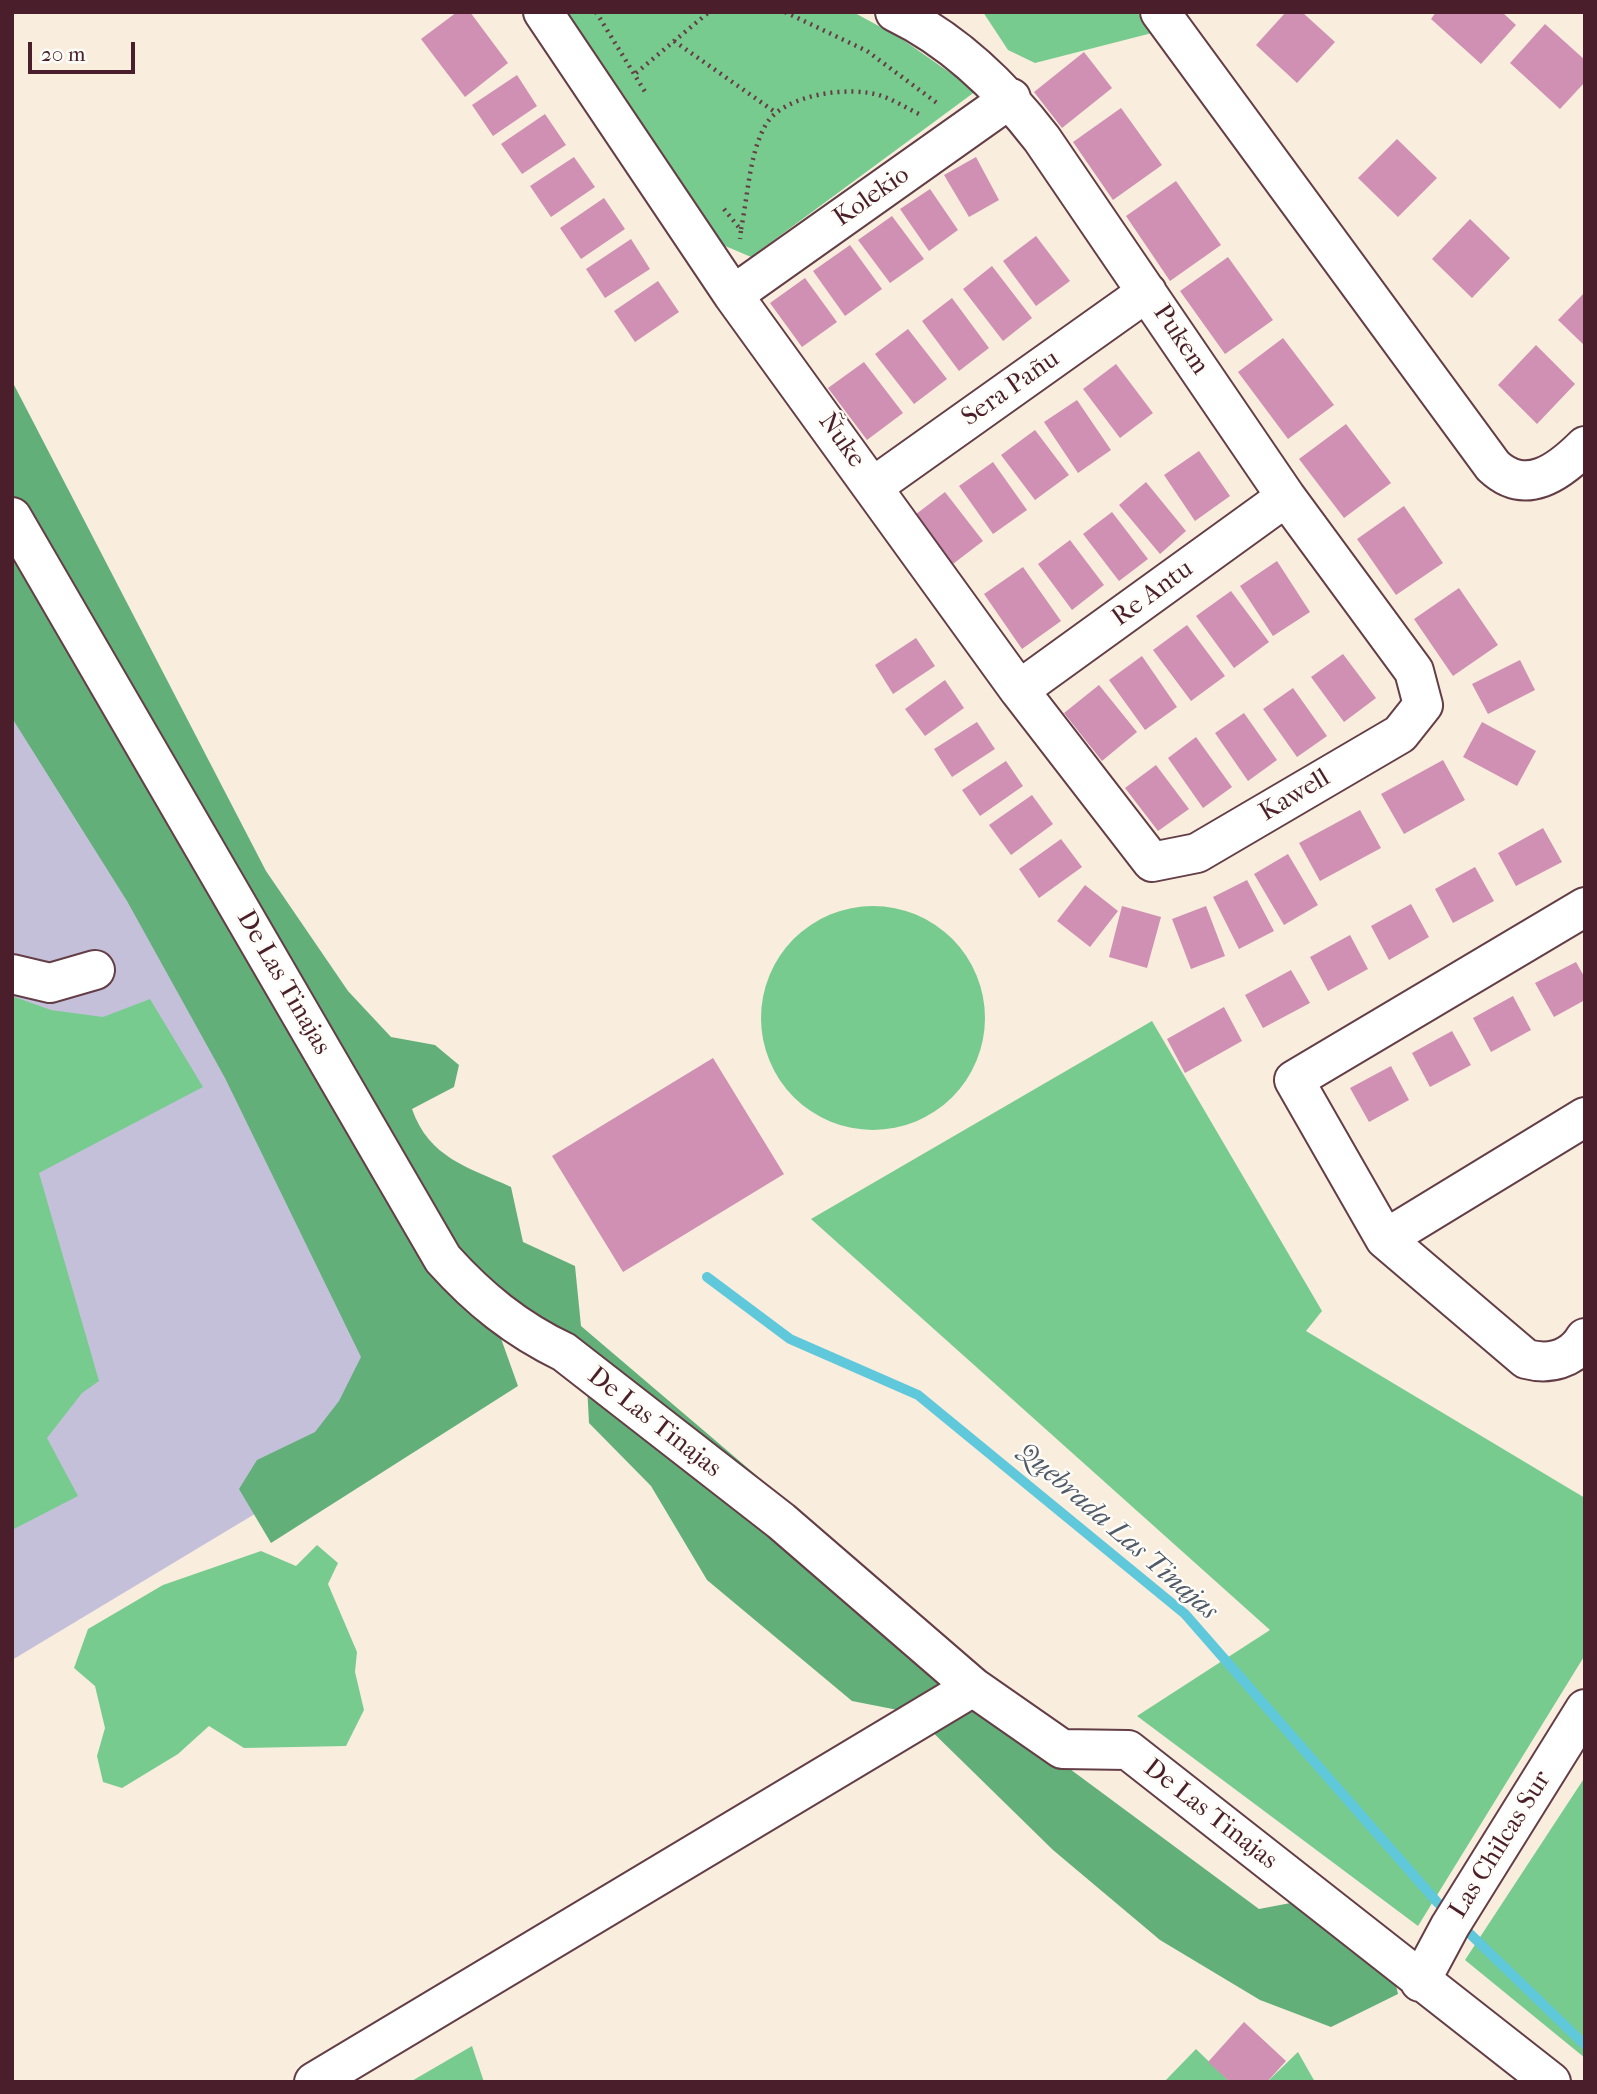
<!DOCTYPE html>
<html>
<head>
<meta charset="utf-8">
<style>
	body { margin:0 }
	#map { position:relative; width:1597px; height:2094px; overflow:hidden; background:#f9edde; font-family:"IM FELL French Canon",serif }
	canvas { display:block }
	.frame { position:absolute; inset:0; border:14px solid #4a1f2b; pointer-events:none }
	.scale { position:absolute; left:28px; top:42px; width:107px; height:32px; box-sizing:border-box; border:4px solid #4a1f2b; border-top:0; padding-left:9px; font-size:21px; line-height:24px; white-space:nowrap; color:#4a1f2b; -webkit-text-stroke:5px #fdfcf7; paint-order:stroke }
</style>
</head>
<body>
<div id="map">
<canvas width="1597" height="2094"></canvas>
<div class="frame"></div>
<div class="scale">20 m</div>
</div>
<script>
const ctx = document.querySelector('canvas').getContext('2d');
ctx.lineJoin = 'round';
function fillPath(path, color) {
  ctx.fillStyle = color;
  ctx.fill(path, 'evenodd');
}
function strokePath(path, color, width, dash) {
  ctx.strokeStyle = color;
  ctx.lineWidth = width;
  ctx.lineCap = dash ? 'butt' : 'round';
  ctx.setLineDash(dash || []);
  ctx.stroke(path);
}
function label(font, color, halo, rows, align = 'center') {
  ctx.font = font + ' "IM FELL French Canon",serif';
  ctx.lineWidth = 5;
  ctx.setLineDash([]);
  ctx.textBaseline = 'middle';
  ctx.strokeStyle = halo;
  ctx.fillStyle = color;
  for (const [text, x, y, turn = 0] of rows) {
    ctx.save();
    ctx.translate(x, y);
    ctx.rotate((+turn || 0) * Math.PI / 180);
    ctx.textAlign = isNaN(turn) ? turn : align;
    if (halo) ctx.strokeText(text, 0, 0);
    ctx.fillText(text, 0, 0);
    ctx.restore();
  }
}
const industrial = new Path2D(`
	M12,618L466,1387L12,1660Z`);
const green = new Path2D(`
	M565,12H853L899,37L976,91L751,257L723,245L646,136L626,98Z
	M983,12H1137L1152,33L1035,63L1008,50Z
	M761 1018a112 112 0 1 1 224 0a112 112 0 1 1-224 0Z
	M12,996L51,1010L103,1017L150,999L203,1087L39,1173L99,1381L82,1393L47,1438L78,1496L12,1530Z
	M1152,1021L1322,1311L1306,1331L1585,1498V1655L1418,1926L1137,1716L1270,1630L811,1219Z
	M317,1545L338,1563L328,1584L357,1652L355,1672L364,1710L346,1746L244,1748L209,1726L178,1754L122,1788L103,1782L97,1756L105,1728L95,1686L74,1668L88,1629L163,1585L261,1551L296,1566Z
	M1585,1777V2058L1465,1960Z
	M472,2046L484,2082H410Z
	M1196,2049L1230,2082H1164Z
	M1298,2052L1315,2082H1267Z`);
const forest = new Path2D(`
	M12,381L266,871L348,991L391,1037L435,1045L459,1065L454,1087L412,1109C429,1158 468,1167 511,1187L523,1242L575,1266L581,1326L1007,1689L1024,1735L1259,1909L1322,1897L1386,1941L1398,1994L1331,2027L1260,2000L1160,1940L1053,1850L913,1713L852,1701L707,1580L651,1486L589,1423L586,1366L489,1305L518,1386L271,1543L239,1489L257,1460L315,1432L339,1401L361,1357L225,1078L127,901L12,718Z`);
const stream = new Path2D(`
	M707,1277L790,1339L918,1395L1185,1614L1437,1902L1585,2045`);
const building = new Path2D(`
	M457,12H470L508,63L465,97L421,39Z
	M1286,12H1302L1335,42L1297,83L1256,45Z
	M1436,12H1502L1516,25L1481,64L1431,19Z
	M1545,24L1585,60V82L1560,109L1510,63Z
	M1084,52L1112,88L1062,128L1034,92Z
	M517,75L537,106L493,136L472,105Z
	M1121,108L1162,165L1113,200L1073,142Z
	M545,114L566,145L522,174L501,144Z
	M1397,139L1437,178L1398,217L1358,178Z
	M574,157L595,187L551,217L530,186Z
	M976,157L999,200L969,217L944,175Z
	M1176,181L1221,245L1170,281L1126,216Z
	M930,189L958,230L929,251L900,209Z
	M604,198L625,229L581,259L560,228Z
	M892,216L924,259L890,283L858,240Z
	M1470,219L1510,258L1472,298L1432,259Z
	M1036,236L1070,281L1036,306L1003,261Z
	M631,239L650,269L605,298L586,269Z
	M850,245L882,289L845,316L813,271Z
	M1228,257L1273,320L1225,354L1180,291Z
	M992,266L1032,318L1003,341L963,289Z
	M805,278L837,322L802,347L770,303Z
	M658,281L679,312L635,342L614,311Z
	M1585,292V346L1558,320Z
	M952,298L989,348L959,371L922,321Z
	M908,329L947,379L914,404L875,354Z
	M1283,338L1334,405L1288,439L1238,372Z
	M1536,345L1575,384L1537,424L1498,385Z
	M864,362L903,413L867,440L828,388Z
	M1116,364L1153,413L1120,438L1083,389Z
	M1077,400L1111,450L1078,473L1044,422Z
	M1346,424L1391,483L1344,518L1299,459Z
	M1035,430L1069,475L1035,500L1001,455Z
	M1199,451L1230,496L1195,521L1164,475Z
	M993,462L1027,510L993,534L959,486Z
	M1146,482L1186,531L1160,554L1119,505Z
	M945,492L983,541L949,567L911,518Z
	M1404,506L1443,563L1396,595L1357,539Z
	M1112,512L1148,559L1119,581L1083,534Z
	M1070,540L1104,585L1072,610L1038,564Z
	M1277,561L1310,612L1273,636L1240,586Z
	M1023,567L1061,621L1022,649L984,594Z
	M1459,588L1498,645L1453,676L1414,619Z
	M1231,591L1269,642L1234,668L1196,616Z
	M1187,625L1225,676L1191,701L1153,650Z
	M916,638L935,666L893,694L875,665Z
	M1343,654L1376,698L1344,722L1311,677Z
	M1142,656L1177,707L1145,730L1109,680Z
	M1520,660L1535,690L1488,714L1472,684Z
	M945,680L964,708L925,736L905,709Z
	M1099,685L1137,732L1102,761L1064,713Z
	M1293,688L1327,736L1297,757L1263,709Z
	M1244,713L1277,760L1248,781L1215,733Z
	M977,722L995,749L952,777L934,749Z
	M1482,722L1536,751L1517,786L1463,757Z
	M1196,737L1232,787L1203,808L1168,758Z
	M1443,760L1465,800L1404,834L1381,794Z
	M1006,761L1023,786L980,816L962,790Z
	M1156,765L1189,809L1158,831L1125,788Z
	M1032,795L1053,824L1011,855L989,825Z
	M1360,810L1381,848L1320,881L1299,843Z
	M1543,828L1562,862L1516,886L1498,853Z
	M1061,839L1082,867L1039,898L1019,869Z
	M1288,854L1318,905L1284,925L1254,874Z
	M1475,867L1494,901L1453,923L1435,889Z
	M1247,880L1274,931L1239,949L1213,897Z
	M1085,885L1118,911L1090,947L1057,921Z
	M1411,904L1429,937L1389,960L1371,926Z
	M1122,906L1161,917L1147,968L1109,957Z
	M1206,906L1225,956L1191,969L1172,919Z
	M1350,935L1368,969L1328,991L1310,957Z
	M1576,962L1585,978V1000L1554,1017L1535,983Z
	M1291,970L1310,1003L1263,1028L1245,995Z
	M1513,996L1531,1030L1491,1052L1473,1018Z
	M1224,1007L1242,1041L1185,1073L1167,1039Z
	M1452,1031L1471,1065L1430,1087L1412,1053Z
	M713,1058L784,1174L623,1272L552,1156Z
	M1391,1066L1409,1100L1369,1122L1350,1088Z
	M1244,2022L1286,2061L1267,2082H1230L1208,2062Z`);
const path = new Path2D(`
	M596,12L647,95
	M785,12L867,51L937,103
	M674,41L775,112
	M636,73L709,12
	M724,209L741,230L740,239
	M741,229C748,196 749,155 765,126C782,94 851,85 882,96C896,101 908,109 921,115`);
const minor = new Path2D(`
	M543,12L733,295L1019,690L1152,862L1197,853L1400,734L1423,705L1414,671L1286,497L1042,139C1002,87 955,41 895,12
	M1160,12L1493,466C1526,497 1559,472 1585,446
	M733,295L1011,98
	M874,486L1147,292
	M12,517L443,1259C479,1299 516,1329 564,1352L781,1521L973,1687L1062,1749L1128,1750L1551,2082
	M1019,690L1286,497
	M1585,907L1294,1080L1385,1239L1526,1359C1549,1365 1572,1360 1585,1338
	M12,974L50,983L95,970
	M1385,1239L1585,1117
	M1420,1982L1450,1926L1585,1709
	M314,2082L973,1687`);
const streetNames = [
	["Kolekio",872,197,-35],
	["Pukem",1180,340,56],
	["Sera Pañu",1011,389,-35],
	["Ñuke",841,441,54],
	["Re Antu",1153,594,-36],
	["Kawell",1295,796,-31],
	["De Las Tinajas",283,983,60],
	["De Las Tinajas",654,1423,38],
	["De Las Tinajas",1210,1815,38],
	["Las Chilcas Sur",1501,1845,-58]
];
const waterNames = [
	["Quebrada Las Tinajas",1117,1532,41]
];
fillPath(industrial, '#c5c0da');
fillPath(green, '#78cb8e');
fillPath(forest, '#62af79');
strokePath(stream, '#5fc8da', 10);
fillPath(building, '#cf90b3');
strokePath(minor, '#643e46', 42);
strokePath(path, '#643e46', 4.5, [2, 5]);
strokePath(minor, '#fff', 38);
label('26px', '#4a1f2b', '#fdfcf7', streetNames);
label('italic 28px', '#515a68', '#fdfcf7', waterNames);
</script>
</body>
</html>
